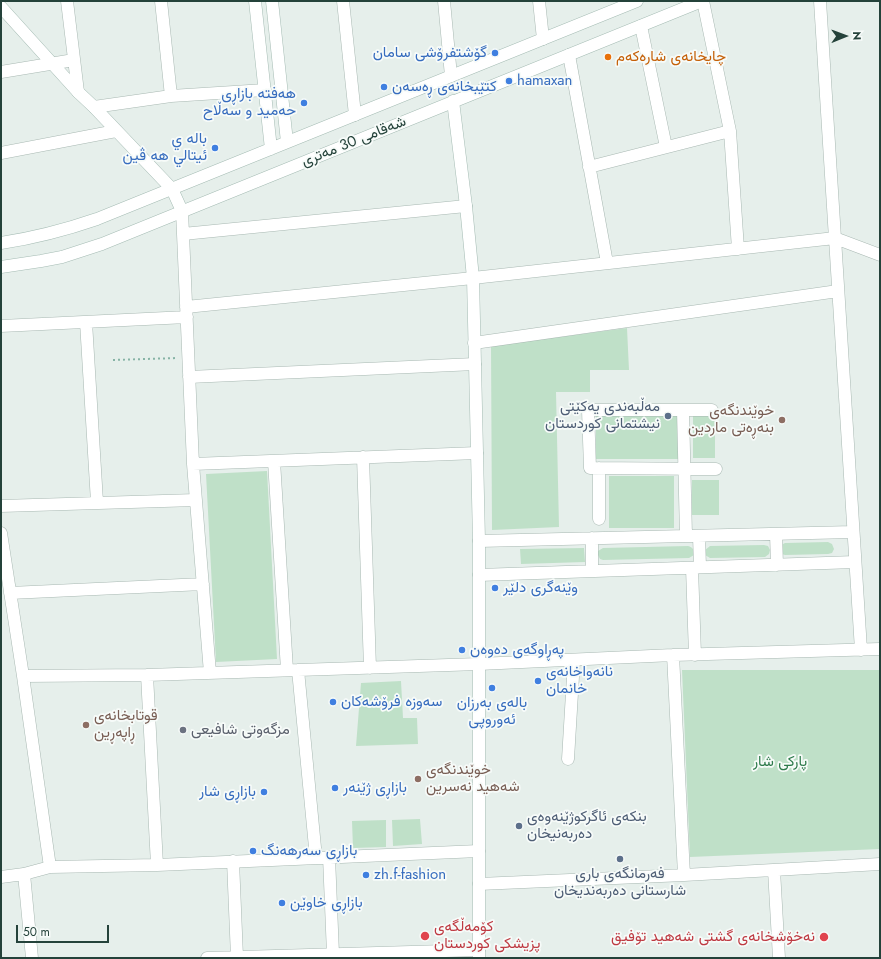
<!DOCTYPE html>
<html>
<head>
<meta charset="utf-8">
<style>
	body { margin:0 }
	#map { position:relative; width:881px; height:959px; overflow:hidden; background:#e6efeb; font-family:Jost,sans-serif }
	canvas { display:block }
	.frame { position:absolute; inset:0; border:2px solid #24423a; pointer-events:none }
	.north { position:absolute; left:825px; top:16px; width:40px; height:40px; -webkit-text-stroke:3px #f7fbf9; paint-order:stroke; rotate:89deg; font-size:11px; font-weight:700; line-height:16px; text-align:center; color:#24423a }
	.north::after { content:''; display:block; margin:auto; width:14px; height:18px; background:#24423a; clip-path:polygon(50% 0,100% 100%,50% 72%,0 100%) }
	.scale { position:absolute; left:16px; top:925px; width:93px; height:18px; box-sizing:border-box; border:2px solid #24423a; border-top:0; padding-left:5px; font-size:12px; line-height:14px; white-space:nowrap; color:#24423a; -webkit-text-stroke:3px #f7fbf9; paint-order:stroke }
</style>
</head>
<body>
<div id="map">
<canvas width="881" height="959"></canvas>
<div class="frame"></div>
<div class="north">N</div>
<div class="scale">50 m</div>
</div>
<script>
const ctx = document.querySelector('canvas').getContext('2d');
ctx.lineJoin = 'round';
function fillPath(path, color) {
  ctx.fillStyle = color;
  ctx.fill(path, 'evenodd');
}
function strokePath(path, color, width, dash) {
  ctx.strokeStyle = color;
  ctx.lineWidth = width;
  ctx.lineCap = dash ? 'butt' : 'round';
  ctx.setLineDash(dash || []);
  ctx.stroke(path);
}
function label(font, color, halo, rows, align = 'center') {
  ctx.font = font + ' Jost,Vazirmatn,sans-serif';
  ctx.lineWidth = 3.5;
  ctx.setLineDash([]);
  ctx.textBaseline = 'middle';
  ctx.strokeStyle = halo;
  ctx.fillStyle = color;
  for (const [text, x, y, turn = 0] of rows) {
    ctx.save();
    ctx.translate(x, y);
    ctx.rotate((+turn || 0) * Math.PI / 180);
    ctx.textAlign = isNaN(turn) ? turn : align;
    if (halo) ctx.strokeText(text, 0, 0);
    ctx.fillText(text, 0, 0);
    ctx.restore();
  }
}
const green = new Path2D(`
	M627,328L629,370H590V392H556L559,527L492,530L491,346Z
	M680,415V459H596V416Z
	M693,415H715V458H693Z
	M267,471L277,659L216,662L206,474Z
	M609,476H674V528H609Z
	M692,480H719V515H692Z
	M828,542L832,544L834,549L832,553L828,554L785,555L782,554L781,545L785,543Z
	M764,545L768,546L770,550L769,554L765,557L710,558L705,555V550L710,546Z
	M688,546C693,547 694,550 694,555L689,558L603,560L600,559L598,555V551L603,548Z
	M584,548L585,562L521,564L520,549Z
	M682,670H880V849L690,857Z
	M401,681L403,718H417L418,744L356,746L361,683Z
	M420,819L422,844L393,846L392,820Z
	M386,820V847L353,848L352,821Z`);
const path = new Path2D(`
	M113,360L177,358`);
const street = new Path2D(`
	M67,1L78,92
	M161,1L171,96
	M343,1L355,115
	M444,1L451,76
	M539,1L543,39
	M703,1L730,131L738,249
	M820,1L861,650
	M641,26L666,147
	M569,55L607,263
	M1,72L74,60
	M94,107L171,96L265,90
	M1,153L116,131
	M589,167L730,131
	M182,211L193,464L210,673
	M183,234L466,206
	M186,307L473,278L835,238L880,255
	M86,322L97,502
	M1,326L187,317
	M474,343L838,291
	M189,377L475,364
	M683,410L686,536
	M712,410H588L590,468L716,469
	M363,457L370,668
	M274,461L287,670
	M193,464L477,453
	M599,468V519
	M1,506L196,500
	M1,533L23,676L50,867
	M776,534L777,565
	M699,536L700,567
	M592,538V571
	M479,541L853,532
	M692,568L695,655
	M479,575L855,562
	M10,593L203,584
	M673,655L684,875
	M298,670L316,858
	M147,675L157,865
	M23,676L147,675L479,664L673,655L880,649
	M568,759L574,660
	M329,857L333,954
	M233,861L237,957
	M774,870L779,958
	M24,874L32,958
	M1,877L24,874L50,867L157,865L479,851
	M479,884L684,875L880,864
	M207,958L479,950`);
const secondary = new Path2D(`
	M255,1L271,149
	M272,1L287,142
	M1,7L78,92L94,107L172,189L182,211
	M453,101L466,206L473,278L475,364L479,541V958
	M1,243C34,238 65,230 97,219L637,1
	M1,267L41,261L62,257L102,244L702,1`);
const markers = [
	[495,53,4,"#3f7fe0"],
	[608,57,4,"#e8710a"],
	[509,81,4,"#3f7fe0"],
	[384,87,4,"#3f7fe0"],
	[304,103,4,"#3f7fe0"],
	[215,148,4,"#3f7fe0"],
	[668,416,4,"#5c6f8a"],
	[782,420,4,"#8d6e63"],
	[495,588,4,"#3f7fe0"],
	[462,650,4,"#3f7fe0"],
	[538,681,4,"#3f7fe0"],
	[492,688,4,"#3f7fe0"],
	[333,702,4,"#3f7fe0"],
	[86,725,4,"#8d6e63"],
	[183,730,4,"#6b7280"],
	[418,779,4,"#8d6e63"],
	[335,788,4,"#3f7fe0"],
	[264,792,4,"#3f7fe0"],
	[519,826,4,"#5c6f8a"],
	[253,851,4,"#3f7fe0"],
	[620,859,4,"#5c6f8a"],
	[366,875,4,"#3f7fe0"],
	[282,903,4,"#3f7fe0"],
	[425,936,5,"#e0444e"],
	[824,937,5,"#e0444e"]
];
const shopNames = [
	["گۆشتفرۆشی سامان",487,53,"right"],
	["hamaxan",517,81],
	["کتێبخانەی ڕەسەن",392,87],
	["هەفتە بازاڕی",296,94,"right"],
	["حەمید و سەڵاح",296,111,"right"],
	["باله ي",207,139,"right"],
	["ئيتالي هه ڤين",207,156,"right"],
	["وێنەگری دلێر",503,588],
	["پەڕاوگەی دەوەن",470,650],
	["نانەواخانەی",546,672],
	["خانمان",546,689],
	["سەوزە فرۆشەکان",341,702],
	["بالەی بەرزان",492,703,"center"],
	["ئەوروپی",492,720,"center"],
	["بازاڕی ژێنەر",343,788],
	["بازاڕی شار",256,792,"right"],
	["بازاڕی سەرهەنگ",261,851],
	["zh.f-fashion",374,875],
	["بازاڕی خاوێن",290,903]
];
const foodNames = [
	["چایخانەی شارەکەم",616,57]
];
const streetNames = [
	["شەقامی 30 مەتری",354,142,-22]
];
const serviceNames = [
	["مەڵبەندی یەکێتی",660,407],
	["نیشتمانی کوردستان",660,424],
	["بنکەی ئاگرکوژێنەوەی",527,817,"left"],
	["دەربەنیخان",527,834,"left"],
	["فەرمانگەی باری",620,874,"center"],
	["شارستانی دەربەندیخان",620,891,"center"]
];
const educationNames = [
	["خوێندنگەی",774,411,"right"],
	["بنەڕەتی ماردین",774,428,"right"],
	["قوتابخانەی",94,716],
	["ڕاپەڕین",94,733],
	["خوێندنگەی",426,770],
	["شەهید نەسرین",426,787]
];
const worshipNames = [
	["مزگەوتی شافیعی",191,730]
];
const parkNames = [
	["پاركى شار",780,762]
];
const healthNames = [
	["كۆمەڵگەی",434,927],
	["پزیشكی كوردستان",434,944],
	["نەخۆشخانەی گشتی شەهید تۆفیق",815,937,"right"]
];
fillPath(green, '#bfe0c8');
strokePath(street, '#a8b8b2', 13);
strokePath(secondary, '#a4bbb3', 13);
strokePath(path, '#86b3a5', 2, [2, 3]);
strokePath(street, '#fff', 12);
strokePath(secondary, '#fff', 12);
for (const [x, y, r, color] of markers) {
  const dot = new Path2D();
  dot.arc(x, y, r, 0, 2 * Math.PI);
  ctx.fillStyle = color;
  ctx.fill(dot);
  strokePath(dot, '#f7fbf9', 1.5);
}
label('15px', '#366cbe', '#f7fbf9', shopNames, 'left');
label('15px', '#c56008', '#f7fbf9', foodNames, 'left');
label('15px', '#24423a', '#f7fbf9', streetNames);
label('15px', '#4e5e75', '#f7fbf9', serviceNames, 'right');
label('15px', '#785e54', '#f7fbf9', educationNames, 'left');
label('15px', '#5b616d', '#f7fbf9', worshipNames, 'left');
label('15px', '#2d7a4b', '#f7fbf9', parkNames);
label('15px', '#be3a42', '#f7fbf9', healthNames, 'left');
</script>
</body>
</html>
